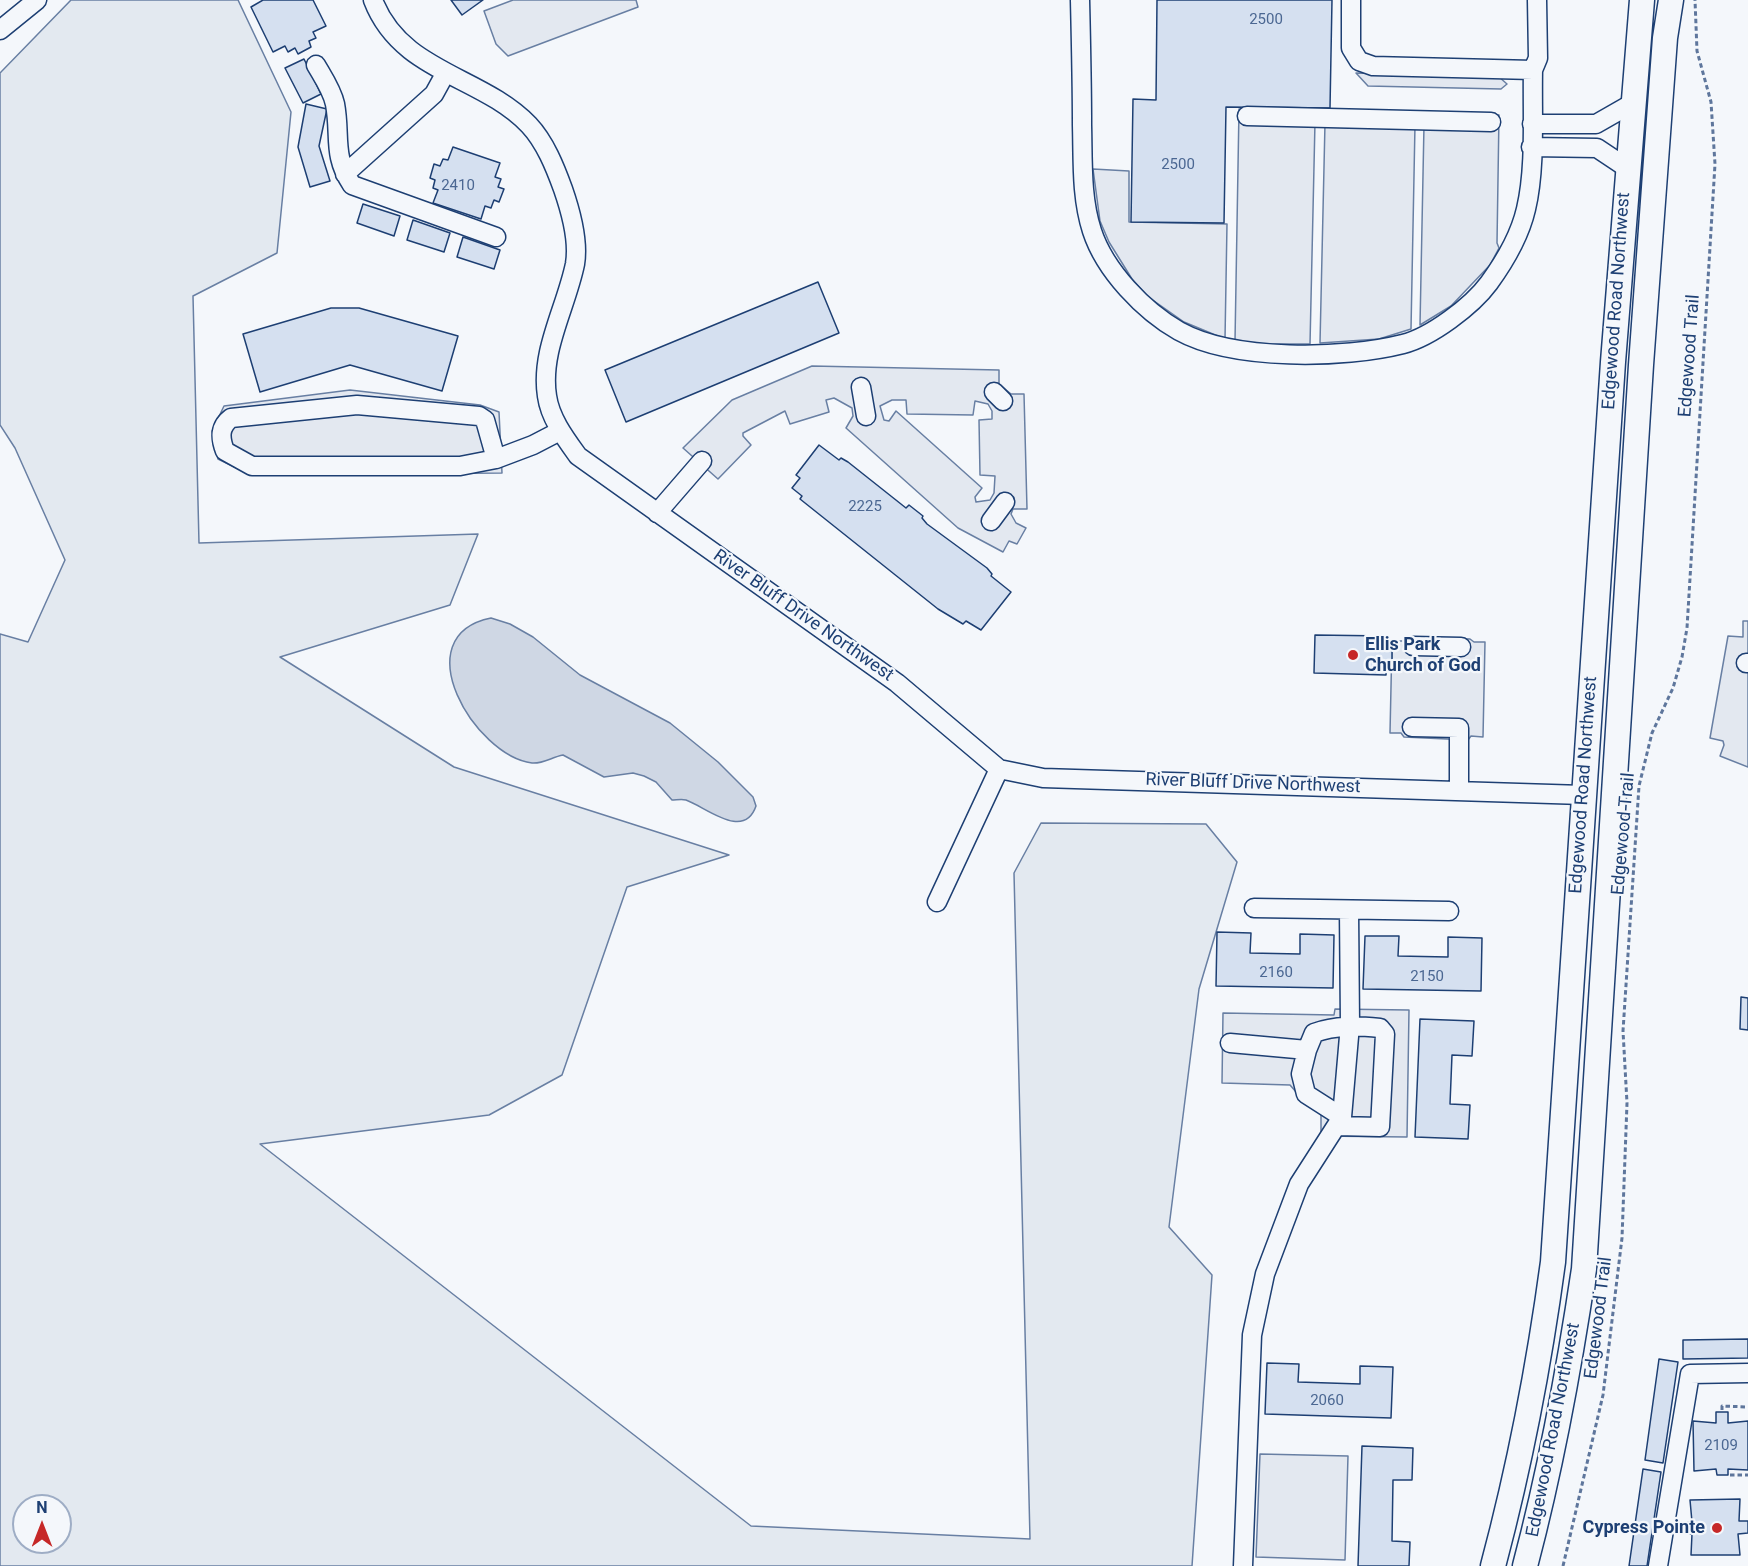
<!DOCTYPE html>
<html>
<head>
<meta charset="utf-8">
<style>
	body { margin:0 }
	#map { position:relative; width:1748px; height:1566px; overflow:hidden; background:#f4f7fb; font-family:Roboto,sans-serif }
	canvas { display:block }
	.north { position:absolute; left:12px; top:1494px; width:60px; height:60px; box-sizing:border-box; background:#f4f7fb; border:2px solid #9eadc5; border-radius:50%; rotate:0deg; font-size:16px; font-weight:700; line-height:24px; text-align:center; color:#1d3f73 }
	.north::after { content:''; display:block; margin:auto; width:21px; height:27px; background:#c62828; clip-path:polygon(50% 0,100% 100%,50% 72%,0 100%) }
</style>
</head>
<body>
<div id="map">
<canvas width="1748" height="1566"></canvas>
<div class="north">N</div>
</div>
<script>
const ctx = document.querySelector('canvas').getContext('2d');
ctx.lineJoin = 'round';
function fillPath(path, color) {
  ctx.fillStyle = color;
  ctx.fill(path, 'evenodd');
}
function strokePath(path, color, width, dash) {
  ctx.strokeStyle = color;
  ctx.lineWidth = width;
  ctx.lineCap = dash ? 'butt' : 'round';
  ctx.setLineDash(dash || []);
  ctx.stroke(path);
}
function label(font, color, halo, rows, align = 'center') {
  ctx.font = font + ' Roboto,sans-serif';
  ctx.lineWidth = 4.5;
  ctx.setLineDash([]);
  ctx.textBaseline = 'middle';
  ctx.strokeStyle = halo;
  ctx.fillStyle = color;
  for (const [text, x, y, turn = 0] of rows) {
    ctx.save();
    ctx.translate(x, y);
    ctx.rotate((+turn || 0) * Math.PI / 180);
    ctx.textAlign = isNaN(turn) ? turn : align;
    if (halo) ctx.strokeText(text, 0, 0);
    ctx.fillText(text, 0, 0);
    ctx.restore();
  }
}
const green = new Path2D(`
	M71,0H238L291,112L277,253L193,296L199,543L478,534L450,605L280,657L454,767L729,855L627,887L562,1075L489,1115L260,1144L751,1526L1030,1539L1014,873L1041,823L1206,824L1237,862L1199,989L1169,1227L1212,1275L1192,1566H0V634L28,642L65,560L15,448L0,425V73ZM24,1506H60V1542H24Z`);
const parking = new Path2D(`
	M513,0H636L638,7L508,56L496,44L484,11Z
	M1356,73L1498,76L1507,84L1501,89L1368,86Z
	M1239,109L1499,115L1497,243L1499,248L1490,265L1451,306L1420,325L1424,125H1415L1411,329L1379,339L1320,343L1325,123L1315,122L1310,344H1254L1235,341Z
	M1093,169L1129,171V222L1227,224L1225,339L1184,322L1147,296L1132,279L1109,242L1100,221Z
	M812,366L999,370V384L1011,394H1024L1027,509H1013L1011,514L1016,523L1026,528L1017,544L1009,541L1003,552L958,528L846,428L853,416L852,408L834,398L826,400L829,412L790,424L785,411L743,433V436L751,445L718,479L683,448L732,400ZM892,400H906L907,414L973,415L975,401L988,404L992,411V419L979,420L980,475L995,476L994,493L990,500L976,502L975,497L982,488L896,411L889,421L884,420L880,406Z
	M350,390L480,405L499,412L502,473L251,475L218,459L212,431L224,406Z
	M1743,621H1748V767L1720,756L1724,745L1723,741L1710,738L1728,636L1743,637Z
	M1406,637L1470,639L1474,642H1485L1483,737L1471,736L1468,740L1404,737L1401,733H1390L1392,641H1405Z
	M1335,1009L1409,1010L1407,1137L1321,1136V1110L1304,1101L1290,1085L1222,1083L1223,1013L1334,1015Z
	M1260,1454L1348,1456L1345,1560L1256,1557Z`);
const water = new Path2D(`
	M491,618L510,624L533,637L580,675L670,723L718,762L753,797L756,806C744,841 706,807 686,800C682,799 676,800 672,800L656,782L644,776L633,773L604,777L563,755C552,757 543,764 532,763C475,756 403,636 491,618Z`);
const building = new Path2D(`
	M263,0H313L326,26L313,32L316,38L309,41L311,47L298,54L295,48L288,52L285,46L273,52L251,7Z
	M451,0H483L462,15Z
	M1157,0H1332L1330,108L1226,107L1224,223L1131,222L1133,99L1156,100Z
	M304,59L321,94L303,103L285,68Z
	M306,104L327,109L319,146L330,181L310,187L298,147Z
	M453,147L500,163L495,177L501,179L498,187L504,189L499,202L494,200L491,208L485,206L481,219L433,203L438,190L433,188L435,180L430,178L434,164L440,166L443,159L448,160Z
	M363,204L400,216L394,236L357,223Z
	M413,220L450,233L444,252L407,240Z
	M463,237L500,250L494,269L457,257Z
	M818,282L839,333L626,422L605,370Z
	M331,308H359L458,336L442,391L350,365L260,392L243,334Z
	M819,445L839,460L841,458L848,462L906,508L909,505L923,516L922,518L927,524L987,568L992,574L991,576L1011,592L981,630L966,621L963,624L938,609L800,499L802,496L792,488L800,478L796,475Z
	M1315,635L1386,636V648L1392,649V662H1386V675L1314,673Z
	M1217,932L1251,933L1250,953L1300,954V934L1334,935L1333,988L1216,986Z
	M1365,936H1399L1398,956L1448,957V937L1482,938L1481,991L1363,989Z
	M1741,997L1748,998V1030L1740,1029Z
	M1420,1019L1474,1021L1472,1056L1452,1055L1450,1104L1470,1105L1468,1139L1415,1137Z
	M1748,1339V1358L1683,1359V1340Z
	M1659,1359L1678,1362L1663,1463L1645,1460Z
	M1267,1363L1299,1364L1298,1382L1360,1384V1366L1393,1367L1391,1418L1265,1414Z
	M1716,1412H1728V1423L1748,1421V1470L1728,1469V1475H1717L1716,1469L1694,1471L1693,1421L1716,1423Z
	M1362,1446L1413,1448L1412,1480H1393L1392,1541L1410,1542L1409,1566H1358Z
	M1643,1469L1661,1472L1647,1566H1629Z
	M1740,1499L1739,1521H1748V1533L1738,1534L1740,1555H1691L1692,1534H1686L1685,1522H1692L1690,1500Z`);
const path = new Path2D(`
	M1722,1410V1406L1748,1407
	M1730,1475H1748
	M1563,1566L1603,1395L1622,1238L1627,1103L1623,1031L1639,786L1652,733L1673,688L1682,657L1687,628L1715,164L1711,102L1697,51L1695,0`);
const minor = new Path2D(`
	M373,0C401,73 481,75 529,125C545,142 555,167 563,189C571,212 579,240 575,264C566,308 540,351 547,396C550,418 565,438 578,456L897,683L999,769L1043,778L1583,795
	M1080,0C1081,42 1082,84 1082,125C1083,161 1081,197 1092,231C1105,271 1144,311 1179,331C1233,361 1344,359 1403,344C1431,337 1472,306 1489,283C1505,261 1520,235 1526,209C1536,167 1532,113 1533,70L1538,58L1537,0
	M1351,0V48L1359,61L1373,66L1533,70
	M0,30L37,0
	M316,65C323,77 332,90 335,104C341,136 332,155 352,185L496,237
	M1247,116L1491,122
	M1532,124H1596L1631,104
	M1531,147L1597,148L1627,168
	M345,174L434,94L445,74
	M861,387L866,416
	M994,392L1003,401
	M496,459L485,420L479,416L357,405L231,418C219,427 220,438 225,451L252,466H460L496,459L533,445L560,431
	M657,513L702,461
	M991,521L1005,502
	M1413,646L1461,647
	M1746,663H1748
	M1412,727L1459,728V791
	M937,902L999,769
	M1254,908L1449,911
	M1230,1043L1307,1050L1314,1033C1336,1025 1357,1026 1380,1028L1385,1034L1380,1127L1337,1126
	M1307,1050L1301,1074L1306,1094L1342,1117
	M1243,1566L1252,1335L1265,1274L1299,1184L1342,1117L1350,1025L1349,910
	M1658,1566L1690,1374L1748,1373`);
const major = new Path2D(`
	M1493,1566C1520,1465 1539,1366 1553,1262L1613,362L1642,0
	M1525,1566C1551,1468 1569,1370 1584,1269L1641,365L1665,38L1671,0`);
const markers = [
	[1353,655,6,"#c62828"],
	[1717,1528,6,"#c62828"]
];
const numberNames = [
	["2500",1266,20],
	["2500",1178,165],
	["2410",458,186],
	["2225",865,507],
	["2160",1276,973],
	["2150",1427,977],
	["2060",1327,1401],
	["2109",1721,1446]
];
const streetNames = [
	["Edgewood Road Northwest",1617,301,-86],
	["Edgewood Trail",1690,356,-86],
	["River Bluff Drive Northwest",803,616,35],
	["River Bluff Drive Northwest",1253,784,2],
	["Edgewood Road Northwest",1584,785,-86],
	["Edgewood Trail",1624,834,-85],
	["Edgewood Trail",1599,1318,-83],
	["Edgewood Road Northwest",1554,1430,-79]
];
const poiNames = [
	["Ellis Park",1365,645],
	["Church of God",1365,666],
	["Cypress Pointe",1705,1528,"right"]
];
fillPath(green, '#e3e9f0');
strokePath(green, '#687fa3', 1.5);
fillPath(parking, '#e3e8f0');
strokePath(parking, '#687fa3', 1.5);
fillPath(water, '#cfd7e4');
strokePath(water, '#687fa3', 1.5);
fillPath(building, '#d5e0f0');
strokePath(building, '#1d3f73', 1.5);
strokePath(minor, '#1d3f73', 21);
strokePath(major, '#1d3f73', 27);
strokePath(path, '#5e769c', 3, [4.5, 3]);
strokePath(minor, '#f4f7fb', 18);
strokePath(major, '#f4f7fb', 24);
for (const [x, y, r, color] of markers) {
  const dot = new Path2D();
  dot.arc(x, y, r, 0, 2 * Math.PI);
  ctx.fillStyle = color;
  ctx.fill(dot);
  strokePath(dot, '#f4f7fb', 2);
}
label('15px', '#4b6792', null, numberNames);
label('18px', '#1d3f73', '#f4f7fb', streetNames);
label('bold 18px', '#1d3f73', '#f4f7fb', poiNames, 'left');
</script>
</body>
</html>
